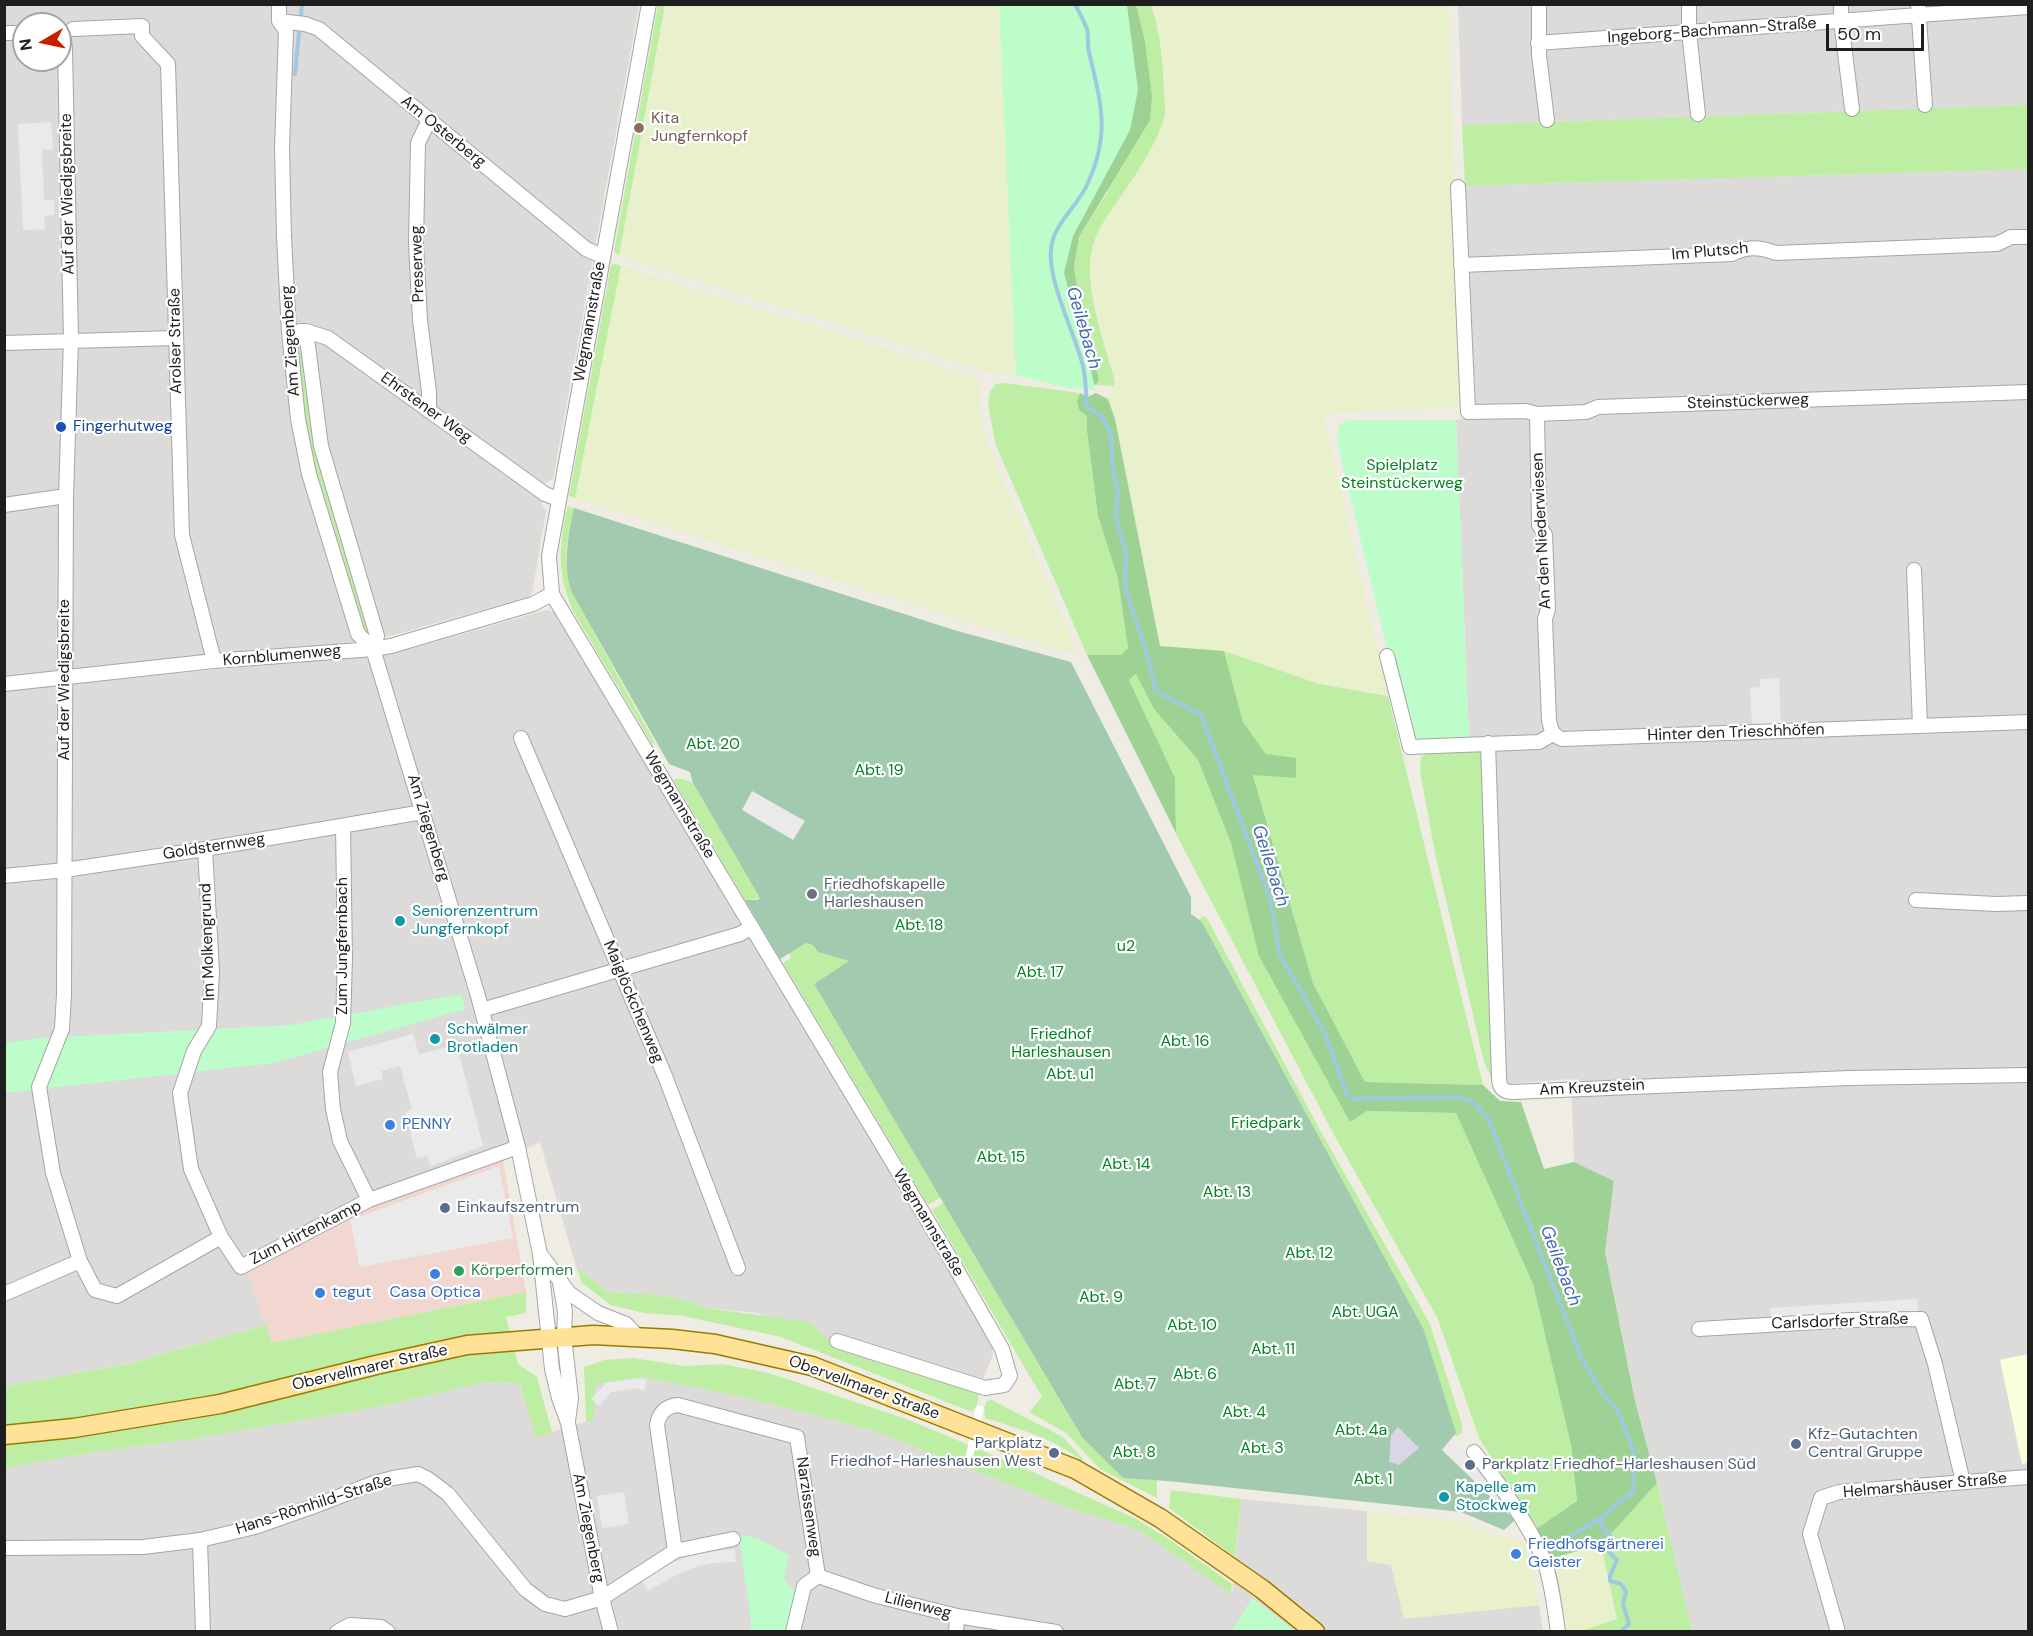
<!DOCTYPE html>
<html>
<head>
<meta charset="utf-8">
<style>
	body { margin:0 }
	#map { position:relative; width:2033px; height:1636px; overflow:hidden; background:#efede3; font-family:"DM Sans",sans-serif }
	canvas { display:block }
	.frame { position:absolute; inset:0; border:6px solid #1e1e1e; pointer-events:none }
	.north { position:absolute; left:12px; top:12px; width:60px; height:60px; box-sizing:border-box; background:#fff; border:2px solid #a5a5a5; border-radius:50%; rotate:261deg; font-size:16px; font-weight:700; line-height:24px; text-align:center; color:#1e1e1e }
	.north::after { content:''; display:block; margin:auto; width:21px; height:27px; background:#cb1d00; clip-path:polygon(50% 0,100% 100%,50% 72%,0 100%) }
	.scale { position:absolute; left:1826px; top:24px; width:98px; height:27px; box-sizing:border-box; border:3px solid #1e1e1e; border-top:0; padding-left:8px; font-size:18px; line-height:21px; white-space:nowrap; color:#1e1e1e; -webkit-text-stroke:4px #fff; paint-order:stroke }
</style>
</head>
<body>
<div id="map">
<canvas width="2033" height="1636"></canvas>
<div class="frame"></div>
<div class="north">N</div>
<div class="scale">50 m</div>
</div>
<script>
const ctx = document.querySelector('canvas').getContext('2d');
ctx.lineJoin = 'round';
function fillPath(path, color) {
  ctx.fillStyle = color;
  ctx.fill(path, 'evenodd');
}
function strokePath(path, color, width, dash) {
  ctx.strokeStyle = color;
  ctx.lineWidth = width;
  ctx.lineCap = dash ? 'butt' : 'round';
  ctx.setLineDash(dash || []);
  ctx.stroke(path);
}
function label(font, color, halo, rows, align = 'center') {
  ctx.font = font + ' "DM Sans",sans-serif';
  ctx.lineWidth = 4.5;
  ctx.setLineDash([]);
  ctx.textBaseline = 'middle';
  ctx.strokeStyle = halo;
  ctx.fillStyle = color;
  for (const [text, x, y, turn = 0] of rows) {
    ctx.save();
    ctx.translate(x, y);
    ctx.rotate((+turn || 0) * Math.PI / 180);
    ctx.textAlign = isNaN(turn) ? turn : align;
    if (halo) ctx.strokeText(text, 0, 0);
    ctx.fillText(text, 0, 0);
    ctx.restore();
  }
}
const residential = new Path2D(`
	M5,5H639L553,479L545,483L542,503L546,512L532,593L528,597L394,635L348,643L5,681ZM24,24H60V60H24Z
	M1458,5H2028V105L1462,125Z
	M2028,169V1631H1692L1657,1483L1635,1401L1605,1252L1614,1181L1574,1162L1571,1079L1506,1084L1495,736L1469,738L1456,420L1476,416L1465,186Z
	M546,610L554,611L755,948L919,1218L992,1345L993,1355L979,1389L832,1344L757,1313L706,1308L690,1301L659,1295L608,1292L576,1267L540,1142L503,1160L353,1211L247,1271L266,1325L123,1365L5,1386V691L351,656L396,653Z
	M643,1377L739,1396L872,1430L1063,1506L1137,1529L1232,1594L1241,1499L1367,1511V1561L1391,1565L1404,1618L1539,1605L1543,1631H1295L1252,1598L1232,1632H5V1468L95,1452L193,1439L382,1406L486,1382L520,1384L536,1437L594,1419V1384Z`);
const commercial = new Path2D(`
	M503,1160L526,1292L272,1343L247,1271L353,1211Z`);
const education = new Path2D(`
	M2028,1354V1463L2022,1464L2000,1360Z`);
const farmland = new Path2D(`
	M665,5H999L1016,375L989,372L619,256Z
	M1151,5H1448L1462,407L1323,413L1388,696L1319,684L1224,651L1160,647L1115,419L1108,399L1115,382L1093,296L1090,264L1092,247L1104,220L1127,188L1159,132L1165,112L1163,60Z
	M621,266L974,376L978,382L983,425L989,448L1076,650L1068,653L575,498Z
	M1367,1511L1410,1517L1458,1520L1503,1537L1525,1540L1539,1605L1404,1619L1391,1565L1367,1561Z
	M1601,1545L1617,1619L1581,1631H1564L1552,1558Z`);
const grass = new Path2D(`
	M658,5H665L619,256L614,251Z
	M1136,5H1151C1160,32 1163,61 1164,90C1164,97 1166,105 1165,113C1161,136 1139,170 1126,189C1113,208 1098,226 1092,248C1083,287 1105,343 1115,382L1113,386L1096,385L1099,379L1083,326L1074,266L1079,237L1107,193L1145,41Z
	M2028,105V169L1465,186L1462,125Z
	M615,264L621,266L575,498L569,496L611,265Z
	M297,337L302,338L310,417L316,448L371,634L365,635L309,450L294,340Z
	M1005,383L1080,393L1077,401L1079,410L1088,416L1087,431L1098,516L1118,579L1128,648L1121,655H1087L995,443L988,403L990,392L996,384Z
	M568,507L574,508L566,549V564L572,593L655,743L652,744L573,611C561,583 558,560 563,530C564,522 565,514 568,507Z
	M1224,651L1319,684L1388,696L1483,1085L1365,1082L1313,983L1253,774L1266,754L1243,722Z
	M1137,674L1154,709L1198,760L1231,843L1350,1122L1367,1111L1456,1113L1533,1284L1571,1445L1577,1501L1536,1529L1479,1438L1437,1317L1333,1133L1176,834L1175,778L1129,680Z
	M1469,748L1481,753L1483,763L1494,1075H1490L1484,1062L1435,853L1420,771L1421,757L1433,749Z
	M673,779H683L693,783L761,898L745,900Z
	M1203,916L1207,918L1321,1132L1430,1324L1462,1424V1433L1457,1436L1454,1435L1455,1432L1424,1330L1202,922L1199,919Z
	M806,943L813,945L818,952L850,961L814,984L941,1197L928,1205L783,963L791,958L789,953Z
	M944,1202L1123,1478L1157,1480V1498L1100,1469L1066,1433L1029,1412L1042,1397L932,1210Z
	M576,1267L608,1292L659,1295L690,1301L706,1308L810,1322L832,1344L979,1393L977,1405L972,1412L781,1337L683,1316L644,1313L611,1305L582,1283Z
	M526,1292V1313L506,1317L518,1364L537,1377L552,1432L536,1438L520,1384L486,1382L382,1406L193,1439L95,1452L5,1468V1386L124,1365L266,1325L272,1343Z
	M633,1358L684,1366L723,1364L769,1373L909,1420L1026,1469L1136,1519L1170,1540L1232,1584L1231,1594L1137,1529L1063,1506L872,1430L739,1396L643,1377L595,1384L594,1419L586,1422L584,1367L604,1360Z
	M992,1400L1063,1437L1083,1459L1082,1461C1054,1438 1019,1429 985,1418L984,1407L987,1401Z
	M1657,1483L1692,1631H1581L1617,1619L1601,1545Z
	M1171,1490L1241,1499L1235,1557L1169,1508Z`);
const forest = new Path2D(`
	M1111,5H1136L1145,41L1152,96L1150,120L1079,237L1074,266L1083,326L1099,379L1096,385L1088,382L1050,233Z
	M1080,393L1088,397L1096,393L1108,399L1115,419L1160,646L1224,651L1243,722L1266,754L1296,758V778L1253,775L1313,983L1365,1082L1483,1085L1500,1101L1521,1102L1544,1169L1574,1162L1614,1181L1605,1252L1635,1401L1657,1483L1601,1545L1552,1558L1536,1529L1577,1501L1571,1445L1533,1284L1456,1113L1367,1111L1350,1122L1259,956L1231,843L1198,760L1154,709L1136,674L1129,680L1175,778L1176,833L1087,655H1121L1128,648L1118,579L1098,516L1087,431V416L1079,410L1077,401Z`);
const cemetery = new Path2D(`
	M574,508L954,630L1071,662L1191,897V914L1202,922L1424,1330L1456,1433L1442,1450L1515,1520L1504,1530L1461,1512L1168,1481L1123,1478L1082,1437L814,984L849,961L818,952L813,945L806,943L780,959L745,900H758L760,898L693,783L690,772L669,764L572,593C562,564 568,538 574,508Z`);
const park = new Path2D(`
	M999,5H1127L1138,90L1130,130L1073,236L1064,273L1096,390L1067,388L1016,375Z
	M1347,420H1456L1469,738L1415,740L1407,733L1337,442L1339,426Z
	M461,994L465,1009L274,1063L5,1093L4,1043L43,1038L291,1025Z
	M739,1535L757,1538L789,1555L784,1580L796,1592L790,1631H751V1621Z
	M1252,1598L1295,1631H1232Z`);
const parking = new Path2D(`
	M51,122L53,149L42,150L44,200H54V215L44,216L45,229L23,230L18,124Z
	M1779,678L1781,724L1752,726L1750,688L1760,687V679Z
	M752,791L805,821L793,840L742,810Z
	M413,1034L419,1054L457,1045L483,1146L431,1166L427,1156L417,1159L405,1112L412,1109L400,1066L381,1071L383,1079L356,1086L348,1052Z
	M499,1166L513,1238L360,1267L350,1220Z
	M1917,1299L1918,1311L1771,1320L1770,1308Z
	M641,1378L647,1380L644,1391L636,1388L611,1392L599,1406L591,1399L606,1383Z
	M1449,1443L1473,1456L1501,1492L1495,1499L1443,1450Z
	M624,1492L629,1524L602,1528L597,1496Z
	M735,1549L736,1562L715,1563L698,1566L676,1575L648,1591L642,1581L671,1563L697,1553Z`);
const plaza = new Path2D(`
	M1398,1427L1419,1448L1399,1465L1389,1462L1391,1435Z`);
const pier = new Path2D(`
	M977,1405L984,1407L972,1461L965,1459Z`);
const stream = new Path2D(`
	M1075,4C1079,12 1084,21 1087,29C1089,36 1087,45 1089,52C1101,104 1111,133 1087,185C1078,205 1057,221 1052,243C1044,275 1075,333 1083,366C1086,379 1086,393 1087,407L1102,417L1111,434L1113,470L1118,491L1116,519L1126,551L1125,587L1149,660L1156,691L1201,715L1270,898L1280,955L1324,1032L1347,1094L1353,1099L1458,1097L1474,1103L1488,1118L1581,1357L1601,1391L1618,1411L1633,1449V1491L1602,1517C1598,1527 1606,1532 1612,1538L1608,1544V1551L1617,1560L1610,1576V1581L1621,1584L1626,1592L1623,1604L1629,1624L1620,1632
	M301,15L302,4
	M295,74L299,33
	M1564,1540L1602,1517`);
const minor = new Path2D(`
	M649,4L549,556L552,594L950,1258L1002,1349L1010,1376L1004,1385L985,1388L837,1341
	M1539,4V55L1547,120
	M1689,4V32L1698,114
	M1841,4V21L1852,109
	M1918,4L1925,105
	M279,21L286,31L282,148L284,237L289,332L298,419L309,474L358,634L373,649L478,996L518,1147L540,1254L552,1369L559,1398L568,1423L602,1598L611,1632
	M279,21L305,24L319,29L586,249L602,256
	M279,21V4
	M73,29L142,26V36L168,64L182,535L214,661
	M4,33H24
	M60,36L64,40L65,49L71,340L66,496L64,994L62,1029L39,1087L53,1173L80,1261L95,1290L117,1296L221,1237L241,1267L369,1200L518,1147
	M1538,43L2028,7
	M429,120L418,143L416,244L420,320L429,392V411
	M1458,187L1468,412L1526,411L1537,414L1586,412L1598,407L2028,392
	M1461,265L1732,254C1747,246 1760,247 1776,253L1997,244L2011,237H2028
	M300,331H306L328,338L545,494L558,499
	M306,331L321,446L377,636L373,649
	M4,343L175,338
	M1537,414L1539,525L1545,535L1548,609L1545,619L1549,720C1551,730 1552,735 1562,739L2028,722
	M4,505L66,496
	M1914,570L1920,726
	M1387,656L1410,747L1539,742L1553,734
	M4,684L214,661L373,649L391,646L533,604L552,594
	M521,738L665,1076L738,1268
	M1488,743L1499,1077C1499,1086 1502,1092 1512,1092L1849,1078L2028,1075
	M343,826L345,958L343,1023L330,1072L333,1109L340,1141L369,1200
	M205,849L212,971L209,1026L194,1051L180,1093L191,1169L221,1237
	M4,876L65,870L205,849L423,812
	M1916,900L1996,904L2028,903
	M482,1010L740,934L752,927
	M541,1255L569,1293L598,1313L626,1324L638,1337
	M560,1282L565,1312L564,1337L571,1398L568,1421
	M4,1294L80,1261
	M1699,1329L1850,1320L1921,1319L1935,1364L1963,1482
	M1474,1452C1500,1485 1526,1519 1543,1558C1551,1576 1555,1611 1558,1632
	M200,1540L203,1632
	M4,1548L143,1547L200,1540L255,1527L312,1507L374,1483L393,1478L418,1474L428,1479L448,1494L525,1589L545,1604L565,1609L602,1598L675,1551L733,1539
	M675,1551L657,1425C659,1413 666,1406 678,1405L797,1437L818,1576
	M818,1576L873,1595L957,1616L1056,1632
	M337,1632L350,1625L381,1627L388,1632
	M793,1632L804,1586L818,1576
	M956,1632L957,1616
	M1838,1632L1810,1534L1821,1498L1839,1492L2028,1477`);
const major = new Path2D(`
	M4,1435L74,1428L220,1404L376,1365L467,1345L593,1335L672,1339L715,1344L812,1366L1075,1469L1160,1518L1262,1589L1315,1632`);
const markers = [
	[639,128,6,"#8d6e63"],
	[61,427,6,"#1a4fb4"],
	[812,894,6,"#6b7280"],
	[400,921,6,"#0f9aa8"],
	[435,1039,6,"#0f9aa8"],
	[390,1125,6,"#3f7fe0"],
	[445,1208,6,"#5c6f8a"],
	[459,1271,6,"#2e9e5b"],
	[435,1274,6,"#3f7fe0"],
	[320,1293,6,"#3f7fe0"],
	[1796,1444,6,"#5c6f8a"],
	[1054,1453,6,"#5c6f8a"],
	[1470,1465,6,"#5c6f8a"],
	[1444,1497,6,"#0f9aa8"],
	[1516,1554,6,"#3f7fe0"]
];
const streetNames = [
	["Ingeborg-Bachmann-Straße",1712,31,-4],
	["Am Osterberg",443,132,39],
	["Auf der Wiedigsbreite",68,194,-91],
	["Im Plutsch",1710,252,-5],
	["Preserweg",418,264,-92],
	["Wegmannstraße",590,322,-80],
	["Arolser Straße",176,341,-91],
	["Am Ziegenberg",291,341,-94],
	["Steinstückerweg",1748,402,-2],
	["Ehrstener Weg",426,408,36],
	["An den Niederwiesen",1542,531,-93],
	["Kornblumenweg",282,656,-5],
	["Auf der Wiedigsbreite",65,680,-90],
	["Hinter den Trieschhöfen",1736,733,-2],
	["Wegmannstraße",679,805,59],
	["Am Ziegenberg",428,828,73],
	["Goldsternweg",214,847,-9],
	["Im Molkengrund",208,942,-92],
	["Zum Jungfernbach",343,946,-90],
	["Maiglöckchenweg",633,1002,67],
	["Am Kreuzstein",1592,1088,-3],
	["Wegmannstraße",928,1223,59],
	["Zum Hirtenkamp",306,1233,-27],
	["Carlsdorfer Straße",1840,1322,-2],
	["Obervellmarer Straße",370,1368,-13],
	["Obervellmarer Straße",864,1388,20],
	["Helmarshäuser Straße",1925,1486,-5],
	["Hans-Römhild-Straße",314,1505,-18],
	["Narzissenweg",808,1507,82],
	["Am Ziegenberg",588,1528,79],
	["Lilienweg",918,1606,14]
];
const educationNames = [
	["Kita",651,119],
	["Jungfernkopf",651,137]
];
const transitNames = [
	["Fingerhutweg",73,427]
];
const parkNames = [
	["Spielplatz",1402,466],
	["Steinstückerweg",1402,484],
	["Abt. 20",713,745],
	["Abt. 19",879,771],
	["Abt. 18",919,926],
	["u2",1126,947],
	["Abt. 17",1040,973],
	["Friedhof",1061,1035],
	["Harleshausen",1061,1053],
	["Abt. 16",1185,1042],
	["Abt. u1",1070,1075],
	["Friedpark",1266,1124],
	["Abt. 15",1001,1158],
	["Abt. 14",1126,1165],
	["Abt. 13",1227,1193],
	["Abt. 12",1309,1254],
	["Abt. 9",1101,1298],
	["Abt. UGA",1365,1313],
	["Abt. 10",1192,1326],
	["Abt. 11",1273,1350],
	["Abt. 6",1195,1375],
	["Abt. 7",1135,1385],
	["Abt. 4",1244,1413],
	["Abt. 4a",1361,1431],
	["Abt. 3",1262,1449],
	["Abt. 8",1134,1453],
	["Abt. 1",1373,1480]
];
const worshipNames = [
	["Friedhofskapelle",824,885],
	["Harleshausen",824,903]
];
const cultureNames = [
	["Seniorenzentrum",412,912],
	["Jungfernkopf",412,930],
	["Schwälmer",447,1030],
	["Brotladen",447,1048],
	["Kapelle am",1456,1488],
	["Stockweg",1456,1506]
];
const shopNames = [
	["PENNY",402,1125],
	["tegut",332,1293],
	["Casa Optica",435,1293,"center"],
	["Friedhofsgärtnerei",1528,1545],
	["Geister",1528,1563]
];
const serviceNames = [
	["Einkaufszentrum",457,1208],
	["Kfz-Gutachten",1808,1435],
	["Central Gruppe",1808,1453],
	["Parkplatz",1042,1444,"right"],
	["Friedhof-Harleshausen West",1042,1462,"right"],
	["Parkplatz Friedhof-Harleshausen Süd",1482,1465]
];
const leisureNames = [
	["Körperformen",471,1271]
];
const waterNames = [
	["Geilebach",1083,328,74],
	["Geilebach",1270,866,72],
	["Geilebach",1560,1266,69]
];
fillPath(residential, '#dcdbda');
fillPath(commercial, '#f2d6d0');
fillPath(education, '#faffdc');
fillPath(farmland, '#e8f0cc');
fillPath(grass, '#beeea4');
fillPath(forest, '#9dd294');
fillPath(cemetery, '#a2caae');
fillPath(park, '#bcfdca');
fillPath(parking, '#eaeaea');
fillPath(plaza, '#d9d7e5');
fillPath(pier, '#fff');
strokePath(stream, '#9fc8e1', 4);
strokePath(minor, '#a5a5a5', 16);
strokePath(major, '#977b00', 21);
strokePath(minor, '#fff', 14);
strokePath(major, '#ffe198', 18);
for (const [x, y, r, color] of markers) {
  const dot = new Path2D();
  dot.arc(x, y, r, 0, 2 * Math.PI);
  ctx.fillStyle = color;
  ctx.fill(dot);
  strokePath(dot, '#fff', 2);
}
label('16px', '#1e1e1e', '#fff', streetNames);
label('16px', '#785e54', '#fff', educationNames, 'left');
label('16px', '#164399', '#fff', transitNames, 'left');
label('16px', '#038420', '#fff', parkNames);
label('16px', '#5b616d', '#fff', worshipNames, 'left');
label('16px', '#0d838f', '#fff', cultureNames, 'left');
label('16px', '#366cbe', '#fff', shopNames, 'left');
label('16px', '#4e5e75', '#fff', serviceNames, 'left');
label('16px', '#27864d', '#fff', leisureNames, 'left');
label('italic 18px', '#436bb4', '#fff', waterNames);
</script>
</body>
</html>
